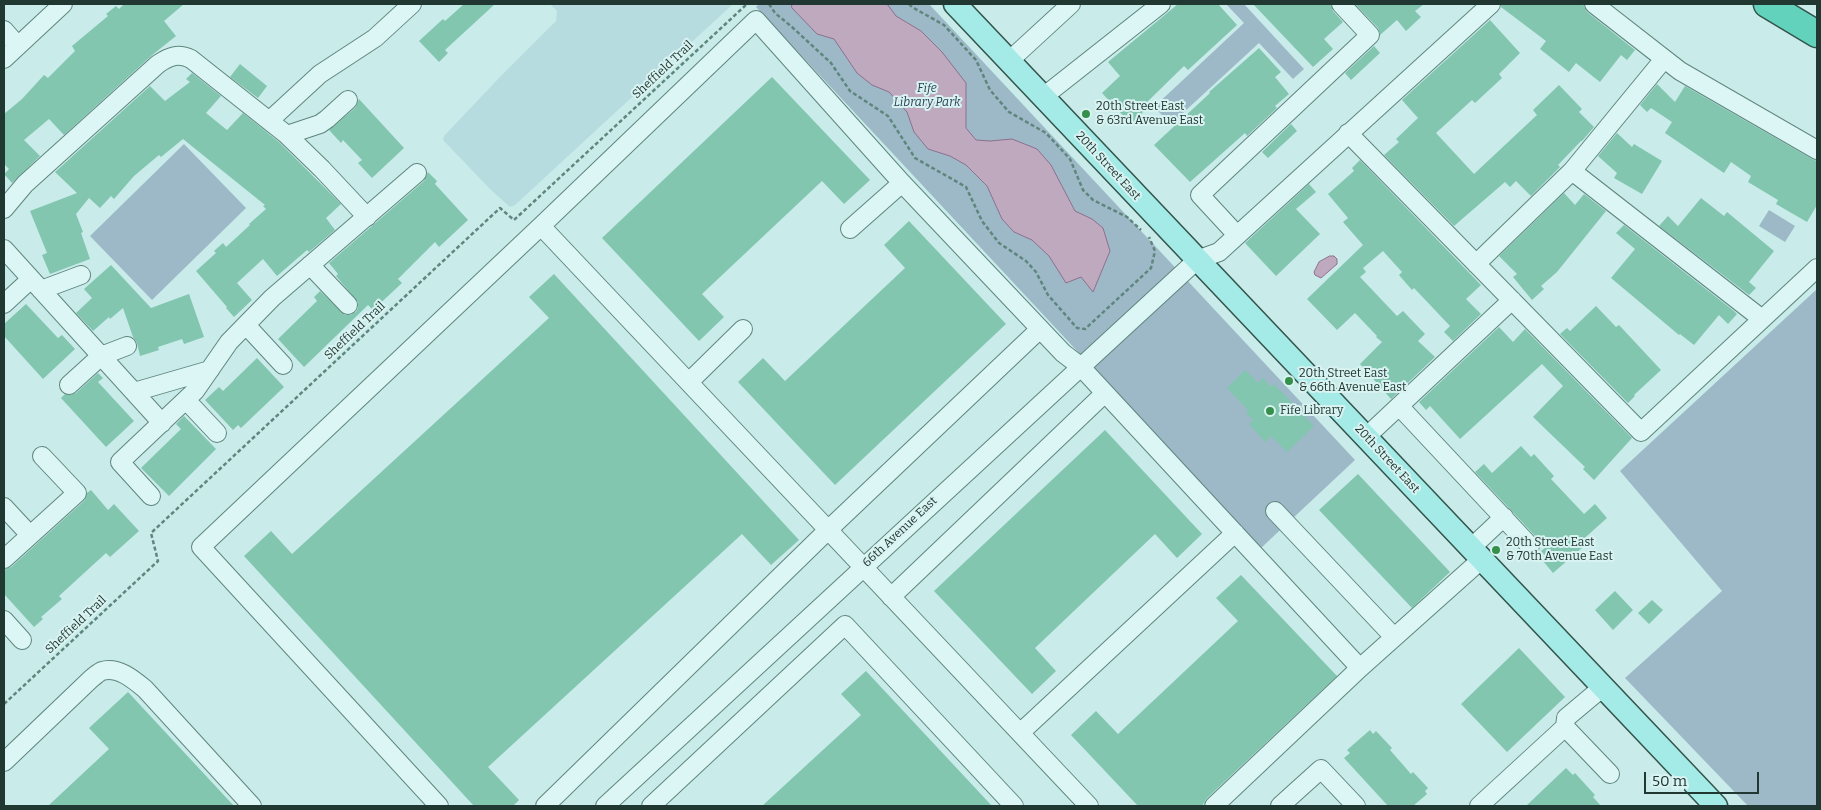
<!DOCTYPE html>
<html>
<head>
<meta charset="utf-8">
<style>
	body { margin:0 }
	#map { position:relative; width:1821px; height:810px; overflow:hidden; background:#c9ebe9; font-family:Bitter,serif }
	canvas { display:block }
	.frame { position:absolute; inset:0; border:5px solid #213731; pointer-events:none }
	.scale { position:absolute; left:1644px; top:772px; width:115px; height:22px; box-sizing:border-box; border:2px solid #213731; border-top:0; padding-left:6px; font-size:15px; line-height:18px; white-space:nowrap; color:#213731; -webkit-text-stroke:4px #d8f3f2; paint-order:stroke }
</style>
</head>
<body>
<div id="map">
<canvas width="1821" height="810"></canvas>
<div class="frame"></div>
<div class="scale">50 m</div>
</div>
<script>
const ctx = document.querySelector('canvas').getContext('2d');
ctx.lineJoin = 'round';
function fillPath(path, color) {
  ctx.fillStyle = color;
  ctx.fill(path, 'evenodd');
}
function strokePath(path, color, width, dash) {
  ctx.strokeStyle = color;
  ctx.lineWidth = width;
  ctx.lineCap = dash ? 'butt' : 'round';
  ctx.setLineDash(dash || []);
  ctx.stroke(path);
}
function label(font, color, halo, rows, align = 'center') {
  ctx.font = font + ' Bitter,serif';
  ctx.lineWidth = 4;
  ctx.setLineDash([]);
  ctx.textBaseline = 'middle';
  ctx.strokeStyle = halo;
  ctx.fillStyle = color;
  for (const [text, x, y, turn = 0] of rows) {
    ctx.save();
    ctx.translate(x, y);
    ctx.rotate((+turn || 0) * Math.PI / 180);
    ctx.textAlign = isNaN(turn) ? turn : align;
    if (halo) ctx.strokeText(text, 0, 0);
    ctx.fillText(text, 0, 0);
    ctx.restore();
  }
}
const farmland = new Path2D(`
	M550,4H733L515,205L510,207L491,190L443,140L444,136L498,79L556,21L557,11Z`);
const green = new Path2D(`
	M759,4H929L1355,460L1261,548L756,7Z
	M1226,4H1244L1304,69L1293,79L1259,43L1171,124L1154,107L1244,23Z
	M184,144L246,208L152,300L90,236Z
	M1769,210L1795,226L1785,242L1759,226Z
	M1817,289V806H1748L1625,678L1722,591L1620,471Z`);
const water = new Path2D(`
	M792,4H887L896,16L921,31L942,52L966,83V128L976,140L990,141L1012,139L1037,149L1051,165L1075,211L1092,219L1103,228L1110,251L1093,292L1081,277L1066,283L1049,256L1032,240L1014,232L1002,219L987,186L966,165L950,156L928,149L914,132L907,112L889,92L872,85L857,73L834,39L817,34L792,8Z
	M1330,256H1334L1337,259V264L1321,278L1315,275L1314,272L1319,262Z`);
const building = new Path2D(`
	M124,4H184L164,21L176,36L151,56L64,135L49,119L24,140L40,156L12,183L4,174L9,169L4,164V114L22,99L44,75L48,78L75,51L72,46L108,16L106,14L116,6L119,9Z
	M464,4H495L445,50L448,53L439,62L419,41L443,19L445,21Z
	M1178,4H1218L1237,25L1188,70L1184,66L1142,107L1145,110L1131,124L1102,93L1120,76L1108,62Z
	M1253,4H1331L1333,11L1343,22L1324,39L1333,49L1313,67Z
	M1355,4H1424L1415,11L1421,17L1406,31L1397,20L1380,35L1378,28Z
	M1501,4H1583L1587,12L1635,50L1627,60L1621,55L1600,82L1576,63L1569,72L1540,49L1546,41L1501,7Z
	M1490,20L1520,53L1499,74L1502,78L1475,103L1472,100L1436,133L1474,174L1537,115L1533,110L1559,85L1582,109L1579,112L1594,127L1582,141H1581L1558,165L1560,167L1531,196L1516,181L1510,187L1505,182L1454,226L1384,155L1399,142L1396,139L1418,118L1402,100Z
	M1374,46L1380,53L1351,80L1345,73Z
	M1259,48L1281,72L1275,77L1289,94L1275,106L1277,108L1247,136L1245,133L1190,182L1154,145L1210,93L1209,92Z
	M240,64L267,86L258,98L230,77Z
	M192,73L221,96L206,113L227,130L243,113L280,143L341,204L326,218L335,230L309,252L307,250L277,276L263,259L237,283L252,300L234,317L226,308L227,307L196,271L216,253L214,251L223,243L226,247L250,225L249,224L266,209L263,206L265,205L183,139L161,157L159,155L134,176L114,199L111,196L100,208L89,198L76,214L83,232L81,233L90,259L50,274L42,255L47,253L30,211L77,193L55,172L150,86L165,101L190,82L186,79Z
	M772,77L870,180L844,204L822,181L702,294L724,317L699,341L602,238Z
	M1657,84L1675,102L1685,86L1812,159L1817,161V205L1807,222L1776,204L1778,200L1748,182L1751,176L1731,162L1724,173L1665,133L1672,122L1651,108L1647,112L1640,105Z
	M359,99L404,148L372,178L358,163L362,160L343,140L341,143L329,130L355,108Z
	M1291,124L1297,131L1268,158L1262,152Z
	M1617,133L1632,147L1634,144L1662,161L1642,194L1614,178L1617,173L1598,156Z
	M1360,160L1481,285L1466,299L1481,314L1453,341L1444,332L1450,326L1414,288L1412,290L1399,275L1402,272L1383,251L1363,268L1366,272L1360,277L1397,316L1403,311L1425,334L1418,341L1435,357L1391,399L1360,364L1382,342L1376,337L1377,336L1355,313L1337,330L1307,299L1363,245L1343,222L1348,218L1328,194L1354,171L1352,168Z
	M428,172L437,181L435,184L468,220L439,247L435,242L398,279L402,283L373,310L368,305L304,367L278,339L317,301L314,297L320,291L345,315H350L356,312L358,308V302L336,276L338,274L329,263L424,181Z
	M1309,184L1316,192L1296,209L1320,234L1276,276L1245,243Z
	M1564,193L1575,205L1584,194L1606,211L1557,272L1541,286L1544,289L1532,300L1513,277L1517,274L1499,256Z
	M1701,198L1724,216L1727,212L1774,251L1749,282L1756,288L1749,295L1659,226L1668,216L1678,226Z
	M909,221L1006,324L835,485L738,382L763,358L785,381L905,268L884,245Z
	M1624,225L1734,311L1737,314L1728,324L1719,315L1694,345L1680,334L1679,335L1611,278L1635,249L1616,233Z
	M111,265L151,308L189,294L204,337L184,344L182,339L158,347L159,350L140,356L137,343L133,337L123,308L110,319L109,317L93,331L76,313L92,298L84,289Z
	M554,274L799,540L771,565L742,534L488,767L519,800L513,806H474L244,556L271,531L292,554L549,318L529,297Z
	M26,304L58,338L62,335L75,349L43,379L4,336V324Z
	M1596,306L1616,327L1619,325L1661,370L1634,395L1635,396L1628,403L1560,334L1567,328L1570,331Z
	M1499,327L1513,342L1525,329L1632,438L1594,480L1583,469L1585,467L1533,417L1563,386L1542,364L1460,439L1430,406L1426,410L1419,402Z
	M257,358L284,387L241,428L238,425L233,430L205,400L219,387L223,391Z
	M1245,370L1258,383L1263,378L1271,387L1274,384L1314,426L1287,452L1271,436L1265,442L1249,424L1253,420L1246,412L1248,410L1227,388Z
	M98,373L103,378L98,382L134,421L106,447L61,398L65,394L71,395L76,393Z
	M184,416L216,449L169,496L141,468L181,429L176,424Z
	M1105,430L1202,534L1177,558L1155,534L1035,648L1056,671L1032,694L934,591Z
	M1521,446L1531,457L1534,454L1554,476L1551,479L1584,514L1595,504L1607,518L1579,543L1583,547L1553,573L1543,561L1547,558L1541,551L1545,548L1538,539L1475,472L1484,464L1492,473Z
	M1358,474L1450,572L1412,608L1319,510Z
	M91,490L108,510L114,504L139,531L110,557L106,553L59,596L62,599L41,617L43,619L34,627L4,594V570L11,567L84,501L87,493Z
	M1241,575L1337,676L1207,798L1202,806H1138L1071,735L1096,711L1118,734L1238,621L1216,598Z
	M1615,591L1633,610L1613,630L1595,610Z
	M1652,600L1663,610L1649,624L1638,613Z
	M1519,648L1565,697L1507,752L1461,704Z
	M866,671L992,806H762L861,715L841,694Z
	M128,692L234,806H48L109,749L89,728Z
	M1370,730L1373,734L1376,731L1392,748L1390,750L1411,774L1413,772L1428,788L1425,791L1427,794L1413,806H1388L1344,758L1350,753L1347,750Z
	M1566,768L1573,775L1575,773L1595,795L1593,797L1601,806H1526Z`);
const path = new Path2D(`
	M769,4L775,13L792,27L831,63L850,91L888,116L915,158L966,187L982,221L999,243L1026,261L1036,272L1048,295L1077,328L1085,329L1151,268L1155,251L1149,237
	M909,4L912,7L944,25L976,60L990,90L1009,112L1046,133L1070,159L1083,190L1093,200L1127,217L1141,230
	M4,704L158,561L151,533L500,208L514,220L747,4`);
const minor = new Path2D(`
	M1594,4L1680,71L1817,150
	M4,30L18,46
	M4,59L63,4
	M1009,61L1071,4
	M1043,97L1161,4
	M269,121L320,74L375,38L412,4
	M1348,133L1641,432L1817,268
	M287,135L320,124L327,119L348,100
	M1572,171L1762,319
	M4,209L25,184L158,64C170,56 178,53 191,59L287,135L322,169L367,217
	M541,226L1089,806
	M850,229L902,183
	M1237,235L1200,195L1370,35L1341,4
	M4,249L162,423
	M1476,264L1572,171L1664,59
	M310,265L348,305
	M41,290L81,275
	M4,304L31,279
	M246,325L283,365
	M690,381L743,329
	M69,385L101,356L127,346
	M134,392L210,370
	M186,400L217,433
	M1399,406L1530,546
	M1366,437L1512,300
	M151,496L120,462L195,391L229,342L272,298L417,173
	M4,507L30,535
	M1275,511L1394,637
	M1471,548L1504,517
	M4,559L77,493L42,456
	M891,597L1105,393
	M4,620L22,640
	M1360,668L1482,559
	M1603,687L1566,718L1565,727L1610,774
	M1020,733L1235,533
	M4,762L92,678C95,676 99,672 102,671C118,666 134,680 145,689L252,806
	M439,806L201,547L541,226L756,20L902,183L1063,353L1080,366L1360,668L1214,806
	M545,806L828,530L1040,329
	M605,806L1134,318L1197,260L1219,252L1491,4
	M651,806L845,625L1014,806
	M1280,806L1321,769L1356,806
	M1479,806L1565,727`);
const major = new Path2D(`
	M955,4L1716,806`);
const highway = new Path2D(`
	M1767,4L1817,34`);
const markers = [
	[1086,114,5,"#34904a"],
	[1289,381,5,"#34904a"],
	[1270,411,5,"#34904a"],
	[1496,550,5,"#34904a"]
];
const streetNames = [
	["Sheffield Trail",663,70,-43],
	["20th Street East",1108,166,47],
	["Sheffield Trail",355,331,-43],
	["20th Street East",1387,459,47],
	["66th Avenue East",900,532,-43],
	["Sheffield Trail",76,625,-43]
];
const parkNames = [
	["Fife",927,89],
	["Library Park",927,103]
];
const poiNames = [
	["20th Street East",1096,107],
	["& 63rd Avenue East",1096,121],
	["20th Street East",1299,374],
	["& 66th Avenue East",1299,388],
	["Fife Library",1280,411],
	["20th Street East",1506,543],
	["& 70th Avenue East",1506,557]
];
fillPath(farmland, '#b7dce0');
fillPath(green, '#9db9c8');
fillPath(water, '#bea9bf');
strokePath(water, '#8d708d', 1);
fillPath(building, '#82c6af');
strokePath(minor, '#5f867d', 20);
strokePath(major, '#32544b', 25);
strokePath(highway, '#32544b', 29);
strokePath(path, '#5f867d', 2.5, [4, 2.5]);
strokePath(minor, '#dbf6f5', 18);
strokePath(major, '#a4eae6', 22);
strokePath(highway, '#62d2bd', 26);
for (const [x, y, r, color] of markers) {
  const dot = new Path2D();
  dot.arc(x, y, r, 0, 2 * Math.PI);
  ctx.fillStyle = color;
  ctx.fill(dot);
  strokePath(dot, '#d8f3f2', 2);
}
label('12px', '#213731', '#d8f3f2', streetNames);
label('italic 12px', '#293e52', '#d8f3f2', parkNames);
label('12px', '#213731', '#d8f3f2', poiNames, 'left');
</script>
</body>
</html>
